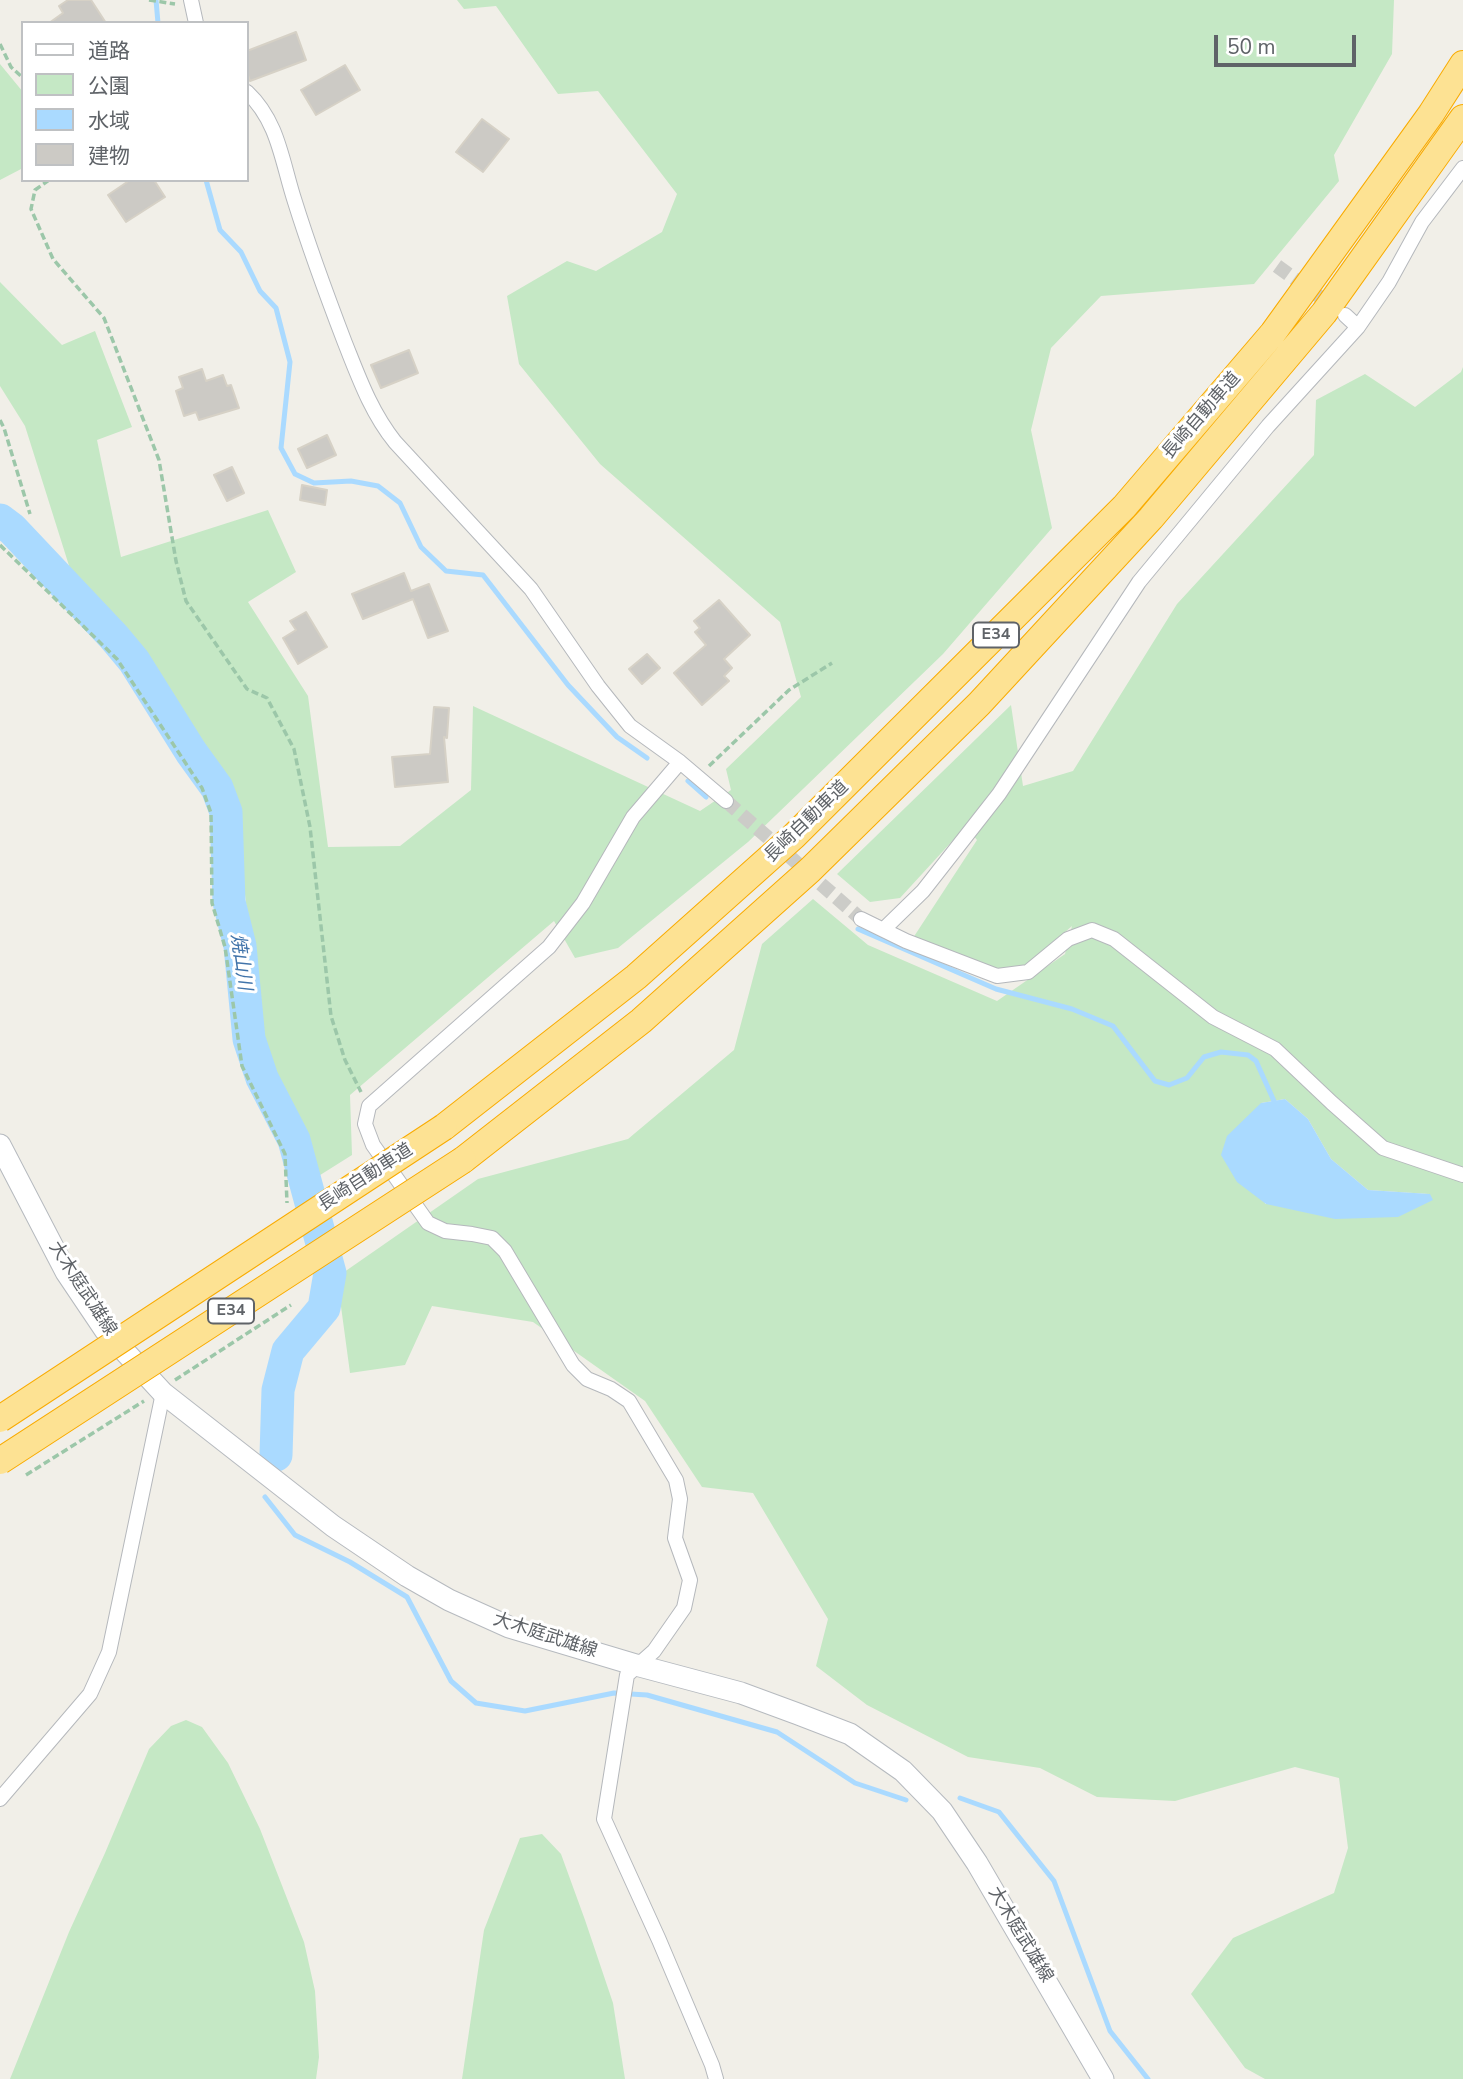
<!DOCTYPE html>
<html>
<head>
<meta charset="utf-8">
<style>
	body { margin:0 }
	#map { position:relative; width:1463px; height:2079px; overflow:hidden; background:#f1efe8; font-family:"Nunito Sans","Noto Sans JP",sans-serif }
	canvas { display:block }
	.legend { position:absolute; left:21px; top:21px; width:228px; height:161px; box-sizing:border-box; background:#fff; border:2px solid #bfc1c3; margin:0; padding:9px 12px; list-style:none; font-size:21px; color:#5f6368 }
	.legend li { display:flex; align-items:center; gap:14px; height:35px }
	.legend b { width:35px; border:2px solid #bfc1c3 }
	.scale { position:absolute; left:1214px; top:35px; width:142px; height:32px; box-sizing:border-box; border:4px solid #5f6368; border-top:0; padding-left:9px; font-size:21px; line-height:24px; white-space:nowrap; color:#5f6368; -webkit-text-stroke:5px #fff; paint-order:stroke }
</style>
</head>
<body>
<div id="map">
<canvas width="1463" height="2079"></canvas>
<ul class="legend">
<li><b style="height:9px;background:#fff"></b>道路</li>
<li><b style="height:19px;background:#c5e8c5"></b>公園</li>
<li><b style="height:19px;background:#aadaff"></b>水域</li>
<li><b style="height:19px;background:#cccac5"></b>建物</li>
</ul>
<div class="scale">50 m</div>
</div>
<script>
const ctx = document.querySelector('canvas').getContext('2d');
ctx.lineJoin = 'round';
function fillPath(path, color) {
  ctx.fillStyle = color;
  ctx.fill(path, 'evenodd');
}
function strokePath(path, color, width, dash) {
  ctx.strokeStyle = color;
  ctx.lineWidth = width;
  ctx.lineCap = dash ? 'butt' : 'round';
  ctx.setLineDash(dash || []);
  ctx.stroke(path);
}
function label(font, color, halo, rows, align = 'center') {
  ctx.font = font + ' "Nunito Sans","Noto Sans JP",sans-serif';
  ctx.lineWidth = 6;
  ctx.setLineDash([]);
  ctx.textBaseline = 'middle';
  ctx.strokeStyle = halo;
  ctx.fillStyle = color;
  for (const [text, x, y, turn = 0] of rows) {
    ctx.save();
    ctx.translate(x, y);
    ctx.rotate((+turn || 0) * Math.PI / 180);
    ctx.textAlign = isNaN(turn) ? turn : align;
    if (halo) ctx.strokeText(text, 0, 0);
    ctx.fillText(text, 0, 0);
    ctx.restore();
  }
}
const green = new Path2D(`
	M457,0H1394L1392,54L1334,155L1339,181L1254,284L1101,296L1051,348L1031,430L1052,528L943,654L748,842L618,948L575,958L554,921L350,1095L352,1155L317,1177L264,1063L235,806L126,632L71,572L25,426L0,386V282L62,345L95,331L132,427L97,440L121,557L268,510L296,572L248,602L308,696L328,847L400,846L471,790L473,706L700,811L731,790L726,769L801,697L780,622L600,464L519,364L507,296L567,261L596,271L662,232L677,194L598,91L558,94L496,6L464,9Z
	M0,64L23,92V168L0,180Z
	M1463,367V2079H1265L1245,2068L1191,1994L1233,1938L1334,1893L1348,1848L1339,1778L1295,1767L1175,1801L1097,1797L1040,1768L968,1757L867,1705L816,1666L828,1619L753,1493L702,1487L645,1401L533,1322L432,1306L405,1365L350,1373L337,1277L478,1179L628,1139L734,1050L762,944L813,899L868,945L997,1001L1065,954L1072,926L1025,967L999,969L913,938L977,840L966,826L900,898L870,902L837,874L1011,705L1023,786L1073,771L1177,604L1314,455L1316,400L1365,374L1415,407L1461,372ZM1285,1099L1308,1119L1331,1159L1368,1190L1429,1194L1265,1204L1261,1103Z
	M186,1720L202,1727L228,1763L260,1829L304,1942L315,1991L319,2057L316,2079H10L69,1932L105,1853L149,1749L171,1726Z
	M542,1834L561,1854L585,1920L613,2003L625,2079H462L484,1930L520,1838Z`);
const water = new Path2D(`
	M1285,1099L1308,1119L1331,1159L1368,1190L1430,1194L1433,1200L1398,1217L1335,1219L1266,1204L1237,1182L1221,1155L1227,1136L1261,1103Z`);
const stream = new Path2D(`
	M156,0L158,23
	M206,180L220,230L241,252L260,291L276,308L290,362L281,448L295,474L314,483L351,481L378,486L400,503L421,547L446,571L483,575L568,685L617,737L647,758
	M688,781L706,797
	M858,929L996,989L1072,1009L1113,1026L1155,1081L1169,1085L1187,1078L1204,1057L1221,1052L1248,1055L1256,1061L1274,1101
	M265,1497L295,1535L350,1562L407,1597L451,1681L476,1703L525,1711L614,1693L647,1695L777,1732L855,1783L906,1800
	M960,1798L999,1812L1054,1881L1110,2031L1148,2079`);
const river = new Path2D(`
	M0,520L12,529L114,637L134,661L191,752L217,788L226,812L229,902L240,946L249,1039L262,1078L294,1140L330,1273L324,1308L288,1351L278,1390L276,1455`);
const building = new Path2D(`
	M68,0H91L106,23H49L63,13L59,6Z
	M296,32L306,60L250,81L247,72V51Z
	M345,65L360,90L316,115L301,90Z
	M482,119L509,139L483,172L456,152Z
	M130,180H154L165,197L126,222L108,195Z
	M409,350L418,373L381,388L371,365Z
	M202,369L206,381L223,375L227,386L231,385L239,408L199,420L196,412L184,416L176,391L183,388L179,377Z
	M327,435L336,455L307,468L298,449Z
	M232,467L244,493L227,501L214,475Z
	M302,485L327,490L325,505L300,500Z
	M404,573L411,591L429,584L448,631L428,638L413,599L363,619L352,594Z
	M719,600L750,635L724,659L732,668L724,676L729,681L702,705L674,673L706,645L695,632L700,628L694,621Z
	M306,612L327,647L298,664L283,638L296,630L290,621Z
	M647,654L660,668L642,684L629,669Z
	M434,707L449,708L447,738L444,737L448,782L395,787L392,757L430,754Z`);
const minorTunnel = new Path2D(`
	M1277,266L1335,308
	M726,801L861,919`);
const path = new Path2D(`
	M149,0L175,4
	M0,44L11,67L23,78
	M49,180L35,190L31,209L53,259L104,318L159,460L176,561L186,601L247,689L267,698L294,749L310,827L331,1016L345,1060L361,1092
	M0,420L4,428L30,514
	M0,545L117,659L202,788L211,813L212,903L225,947L242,1066L285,1154L287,1203
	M709,766L789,690L832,663
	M175,1380L291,1305
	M26,1475L144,1401`);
const minor = new Path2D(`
	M191,0L196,23
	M247,92C279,122 282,163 295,202C310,250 327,296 345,343C359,378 371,412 395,442L531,589L598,686L630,726L680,762L726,801
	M1345,315L1358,327
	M680,762L633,817L583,903L549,947L369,1106L365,1124L373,1145L428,1223L445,1231L472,1234L492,1238L505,1251L573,1365L587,1379L611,1389L629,1401L676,1480L680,1499L675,1538L690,1580L684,1608L654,1651L627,1675L604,1819L659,1940L712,2065L716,2079
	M861,919L906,941L997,976L1028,972L1068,939L1092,930L1114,939L1213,1017L1275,1049L1332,1103L1383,1148L1463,1175
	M884,929L923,891L999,794L1139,582L1268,426L1358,327L1389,282L1422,222L1463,168
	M0,1799L90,1694L109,1652L163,1393`);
const secondary = new Path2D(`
	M0,1145L66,1272L105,1330L163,1393L333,1526L407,1576L449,1600L509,1627L636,1665L741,1693L798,1714L850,1734L903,1771L942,1811L977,1863L1103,2079`);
const motorway = new Path2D(`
	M444,1127L636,977L794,836L1124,507L1273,333L1431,114L1463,64
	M463,1160L641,1021L810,870L979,704L1151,518L1324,313L1463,118`);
const motorwayBridge = new Path2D(`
	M0,1419L444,1127
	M0,1461L463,1160`);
const shields = [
	[996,635,46],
	[231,1311,46]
];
const shieldNames = [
	["E34",996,635],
	["E34",231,1311]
];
const streetNames = [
	["長崎自動車道",1202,416,-49],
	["長崎自動車道",807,822,-44],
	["長崎自動車道",366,1178,-33],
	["大木庭武雄線",82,1289,57],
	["大木庭武雄線",545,1636,18],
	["大木庭武雄線",1020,1935,59]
];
const waterNames = [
	["焼山川",240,962,82]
];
fillPath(green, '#c5e8c5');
fillPath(water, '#aadaff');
strokePath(stream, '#aadaff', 5);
strokePath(river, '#aadaff', 33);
fillPath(building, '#cccac5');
strokePath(building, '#d6d1c6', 2);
strokePath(minorTunnel, '#ccccc8', 14, [14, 7]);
strokePath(minor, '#b5b8bc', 16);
strokePath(secondary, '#b6babf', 23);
strokePath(motorway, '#f9ab00', 28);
strokePath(path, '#9cc7a9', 3.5, [7, 3.5]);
strokePath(minor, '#fff', 14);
strokePath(secondary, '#fff', 21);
strokePath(motorway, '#fde293', 26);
strokePath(motorwayBridge, '#f9ab00', 28, []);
strokePath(motorwayBridge, '#fde293', 26);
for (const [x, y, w] of shields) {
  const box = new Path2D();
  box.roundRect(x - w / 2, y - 12.5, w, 25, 5);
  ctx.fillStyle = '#fff';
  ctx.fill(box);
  strokePath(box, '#5f6368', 2);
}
label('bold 16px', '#5f6368', null, shieldNames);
label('18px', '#5f6368', '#fff', streetNames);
label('italic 19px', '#4174aa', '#fff', waterNames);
</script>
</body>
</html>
